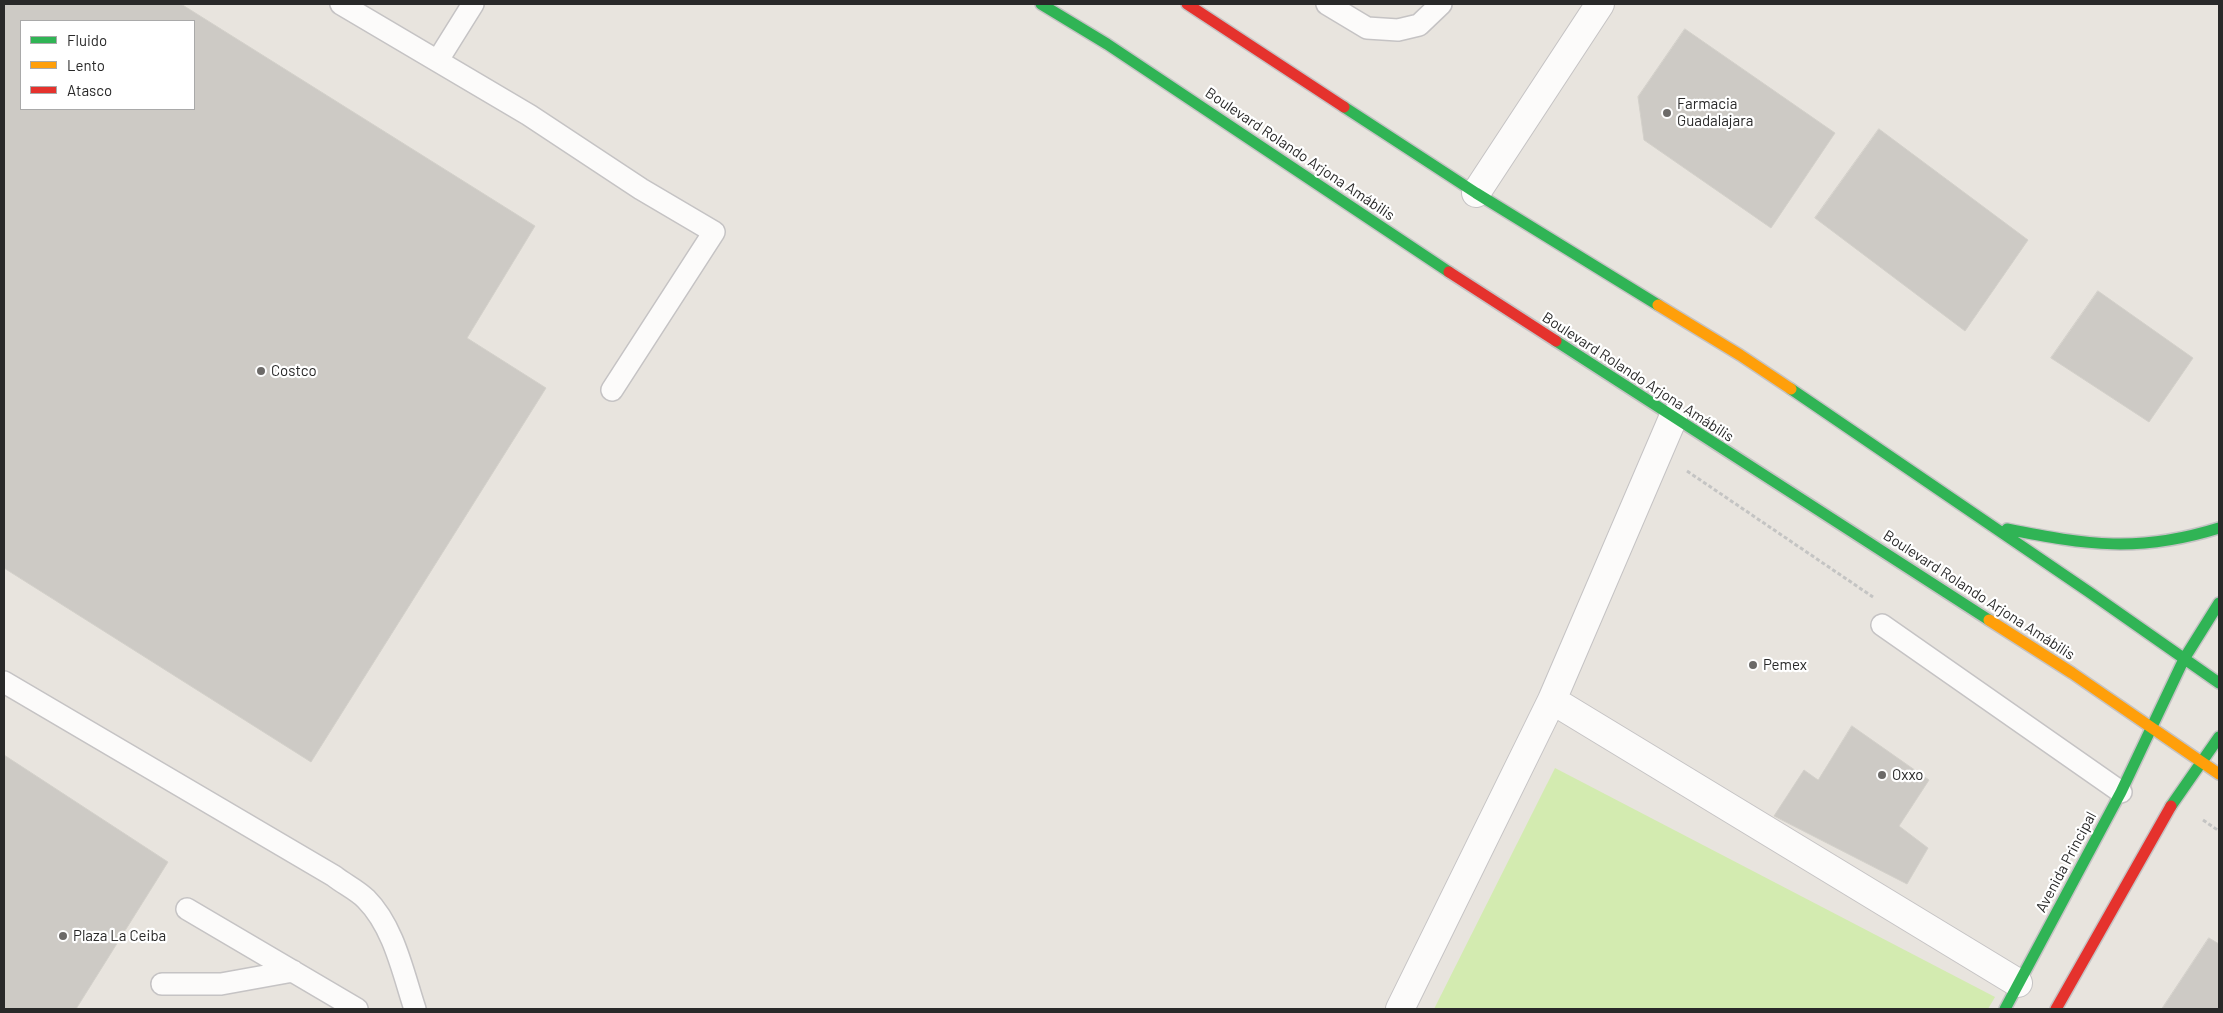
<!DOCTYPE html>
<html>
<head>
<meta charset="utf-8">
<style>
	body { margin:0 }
	#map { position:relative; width:2223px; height:1013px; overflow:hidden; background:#e8e4de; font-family:Barlow,sans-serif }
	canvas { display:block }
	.frame { position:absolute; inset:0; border:5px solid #292929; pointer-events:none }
	.legend { position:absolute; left:20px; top:20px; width:175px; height:90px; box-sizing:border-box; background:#fff; border:1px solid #a9a9a9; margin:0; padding:6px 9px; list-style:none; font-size:15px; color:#292929 }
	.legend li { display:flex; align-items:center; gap:10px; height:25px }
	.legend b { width:25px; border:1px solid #a9a9a9 }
</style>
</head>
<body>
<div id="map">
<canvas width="2223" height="1013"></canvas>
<div class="frame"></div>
<ul class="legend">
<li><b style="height:6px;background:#30b455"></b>Fluido</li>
<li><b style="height:6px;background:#ff9f0a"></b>Lento</li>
<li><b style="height:6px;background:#e5322d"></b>Atasco</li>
</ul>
</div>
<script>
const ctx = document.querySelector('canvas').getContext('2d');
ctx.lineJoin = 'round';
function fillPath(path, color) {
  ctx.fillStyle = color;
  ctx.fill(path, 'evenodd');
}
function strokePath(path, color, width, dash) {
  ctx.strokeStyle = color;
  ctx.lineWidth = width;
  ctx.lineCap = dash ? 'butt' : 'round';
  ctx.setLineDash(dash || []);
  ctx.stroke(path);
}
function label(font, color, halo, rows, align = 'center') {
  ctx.font = font + ' Barlow,sans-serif';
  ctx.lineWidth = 4.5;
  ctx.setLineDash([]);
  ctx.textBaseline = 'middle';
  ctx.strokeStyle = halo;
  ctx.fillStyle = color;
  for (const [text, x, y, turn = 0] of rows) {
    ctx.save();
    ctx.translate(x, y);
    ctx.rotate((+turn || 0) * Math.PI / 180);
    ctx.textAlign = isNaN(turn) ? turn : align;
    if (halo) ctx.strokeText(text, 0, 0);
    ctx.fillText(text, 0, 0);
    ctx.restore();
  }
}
const pitch = new Path2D(`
	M1555,768L1995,997L1988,1009H1434Z`);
const building = new Path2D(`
	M4,4H181L535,226L467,338L546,388L311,762L4,568ZM21,21H194V109H21Z
	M1685,29L1835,133L1771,228L1644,140L1638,97Z
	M1879,129L2028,240L1965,331L1815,218Z
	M2098,291L2193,358L2149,422L2051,358Z
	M1852,726L1929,780L1899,826L1928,848L1907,884L1774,816L1804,770L1818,780Z
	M4,755L168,862L76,1009H4Z
	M2209,938L2219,944V1009H2162Z`);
const path = new Path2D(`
	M1687,471L1873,597
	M2203,820L2219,831`);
const lane = new Path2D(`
	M341,4L529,115L641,189L714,232L612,390
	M1327,4L1367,28L1398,30L1419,25L1441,4
	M438,60L473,4
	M1882,625L2121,792
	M4,682L334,876C344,884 357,890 366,899C394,927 403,973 415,1009
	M187,909L357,1009
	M162,984H221L293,971`);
const street = new Path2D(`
	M1476,193L1600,4
	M1552,700L2018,983
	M1400,1009L1552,700L1673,418`);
const fast = new Path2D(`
	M1041,4L1107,44L1449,272
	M1344,107L1476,193L1658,305
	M1556,341L1989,620
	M1791,389L2089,592L2219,683
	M2007,529C2087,545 2139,553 2219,528
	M2171,806L2219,737
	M2005,1009L2121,792L2184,659L2219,603`);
const slow = new Path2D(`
	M1658,305L1740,355L1791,389
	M1989,620L2072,673L2219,774`);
const jam = new Path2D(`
	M1187,4L1344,107
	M1449,272L1556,341
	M2056,1009L2171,806`);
const markers = [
	[1667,113,5,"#6c6a68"],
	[261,371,5,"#6c6a68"],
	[1753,665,5,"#6c6a68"],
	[1882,775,5,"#6c6a68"],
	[63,936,5,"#6c6a68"]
];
const poiNames = [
	["Farmacia",1677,104],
	["Guadalajara",1677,121],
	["Costco",271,371],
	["Pemex",1763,665],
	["Oxxo",1892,775],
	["Plaza La Ceiba",73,936]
];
const streetNames = [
	["Boulevard Rolando Arjona Amábilis",1300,154,34],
	["Boulevard Rolando Arjona Amábilis",1638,377,33],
	["Boulevard Rolando Arjona Amábilis",1979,595,33],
	["Avenida Principal",2066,862,-62]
];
fillPath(pitch, '#d3ebb0');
fillPath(building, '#cdcac5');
strokePath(building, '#d3d0ca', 1);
strokePath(lane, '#c5c3c4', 24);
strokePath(street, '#c5c3c4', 30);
strokePath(fast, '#c5c3c4', 14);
strokePath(slow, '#c5c3c4', 14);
strokePath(jam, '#c5c3c4', 14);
strokePath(path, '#c4c4c3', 3, [4, 2.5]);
strokePath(lane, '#fcfbfa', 21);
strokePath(street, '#fcfbfa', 28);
strokePath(fast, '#30b455', 11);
strokePath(slow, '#ff9f0a', 11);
strokePath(jam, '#e5322d', 11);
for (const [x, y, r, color] of markers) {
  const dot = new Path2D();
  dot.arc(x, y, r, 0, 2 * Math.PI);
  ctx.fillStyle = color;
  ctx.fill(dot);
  strokePath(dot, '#fff', 2);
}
label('15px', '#292929', '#fff', poiNames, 'left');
label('15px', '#292929', '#fff', streetNames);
</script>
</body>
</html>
